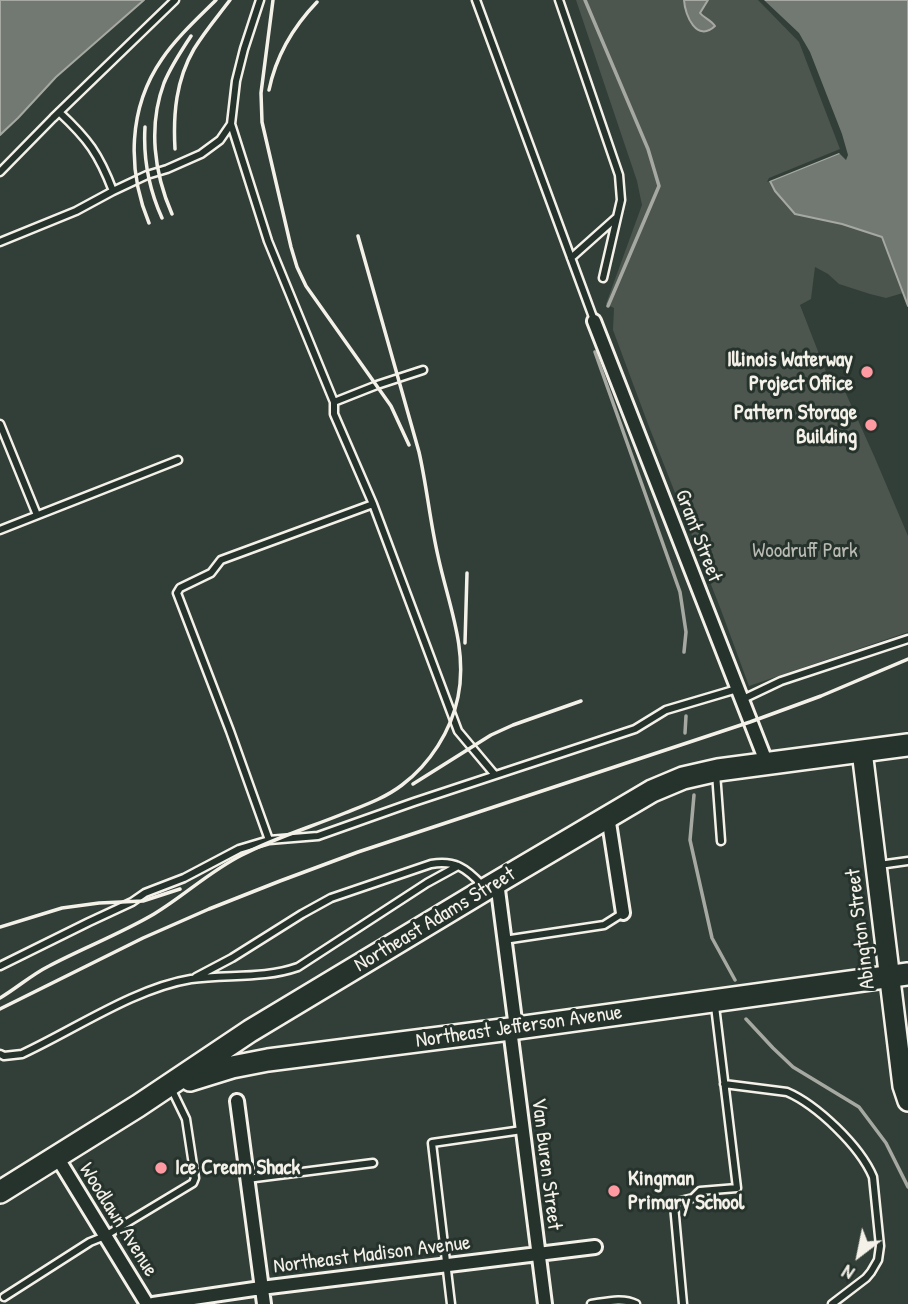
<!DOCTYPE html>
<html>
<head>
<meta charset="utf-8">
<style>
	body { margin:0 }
	#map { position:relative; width:908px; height:1304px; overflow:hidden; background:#323e38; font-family:"Patrick Hand",sans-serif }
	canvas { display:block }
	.north { position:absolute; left:824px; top:1220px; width:70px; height:70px; -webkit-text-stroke:5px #26332d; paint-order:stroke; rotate:212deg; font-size:19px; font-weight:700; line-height:28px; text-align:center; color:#f4f1e8 }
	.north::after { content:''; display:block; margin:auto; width:24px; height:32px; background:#f4f1e8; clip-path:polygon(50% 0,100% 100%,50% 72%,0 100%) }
</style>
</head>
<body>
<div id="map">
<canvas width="908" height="1304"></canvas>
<div class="north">N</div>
</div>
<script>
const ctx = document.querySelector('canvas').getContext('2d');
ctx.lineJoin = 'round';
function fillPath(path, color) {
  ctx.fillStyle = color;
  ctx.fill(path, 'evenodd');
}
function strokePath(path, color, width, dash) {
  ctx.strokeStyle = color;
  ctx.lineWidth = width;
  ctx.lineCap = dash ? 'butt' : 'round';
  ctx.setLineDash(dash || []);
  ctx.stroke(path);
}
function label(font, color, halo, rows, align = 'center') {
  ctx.font = font + ' "Patrick Hand",sans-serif';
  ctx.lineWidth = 6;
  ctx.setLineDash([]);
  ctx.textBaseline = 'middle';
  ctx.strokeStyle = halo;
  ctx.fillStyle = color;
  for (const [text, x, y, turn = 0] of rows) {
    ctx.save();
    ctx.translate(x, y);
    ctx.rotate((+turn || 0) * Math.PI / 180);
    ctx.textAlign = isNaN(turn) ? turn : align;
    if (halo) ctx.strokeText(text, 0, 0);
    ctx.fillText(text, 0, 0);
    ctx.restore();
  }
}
const green = new Path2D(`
	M576,0H762L802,40L845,151L776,178L882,237L903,293L886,298L870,294L839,284L828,274L815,267L811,299L800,305L833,390L843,387L875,458L908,536V632L749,686L721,610L648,424L613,330L614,308L606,304L642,205L637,181Z`);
const water = new Path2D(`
	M0,0H144L56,77L18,118L0,135Z
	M684,0H708L700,13C704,18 711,20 715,26C697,43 685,16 684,0Z
	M762,0H908V306L882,237L842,224L795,214L775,191L770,181L844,151L802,40Z`);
const pier = new Path2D(`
	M758,0H764L799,33L810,52L842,134L848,155L846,160L839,153L767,182L769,178L840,149L799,42Z`);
const stream = new Path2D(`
	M585,0L648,149L659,186L608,306
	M595,352L680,592L686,632L684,652
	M685,733L686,716
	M694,795L690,840L712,938L735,980
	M746,1019L773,1048L793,1067L859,1107L886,1143L908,1187`);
const lane = new Path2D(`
	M476,0L594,320
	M559,0L619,175L621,200L603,278
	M231,124L268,241L334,402
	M0,172L53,118L175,0
	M113,191L147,175L167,169L201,154L220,140L231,124L236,81L244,49L260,0
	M0,242L76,211L113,191C99,154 88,139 59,112
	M571,258L617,217
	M0,424L37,515
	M373,504L334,414V402L377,385L423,370
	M0,530L178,460
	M741,700L781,681L908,639
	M716,773L721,841
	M269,840L230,731L177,593L180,588L211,573L221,560L373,504L458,731L495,775
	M879,865L908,861
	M504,940L604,925L623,913
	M0,966L89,922L132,902L145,893L184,878L239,849L269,840L318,836L414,802L635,729L666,710L737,689
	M196,977L232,958L302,914L331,898L431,864C455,860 466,868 482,885
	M0,1054L4,1056L22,1054C74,1030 135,988 191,979C227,974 264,979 298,967L427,883L458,866
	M724,1084L787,1092C817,1105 860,1146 873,1177L880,1246L878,1260L871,1272L866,1278L832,1304
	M247,1179L373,1163
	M4,1297L90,1242L105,1236L193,1183L195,1178L186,1119L171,1088
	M451,1304L432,1143L522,1130
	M591,1304C605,1302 623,1297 636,1304
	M683,1304L674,1205L676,1202L693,1198L700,1191L737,1188L715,1006`);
const street = new Path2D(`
	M594,321L767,764
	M608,816L623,913
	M497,882L516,1028
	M510,1029L545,1304
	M237,1101L264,1304
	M57,1157L147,1304
	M153,1304L261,1288L595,1247`);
const secondary = new Path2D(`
	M862,751L903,1086L908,1101`);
const primary = new Path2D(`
	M190,1080L232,1067L268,1060L510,1029L908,974
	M0,1192L138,1106L250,1031L486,889L652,791L683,778L718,770L908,745`);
const rail = new Path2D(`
	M273,0L261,93L262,122L291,247L297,267L306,286L391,406L409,445
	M269,90C276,56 293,27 317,2
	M145,127C143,160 149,189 162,218
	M175,149C173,114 176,80 194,49C205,31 218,16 230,0
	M172,214C154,173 148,126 164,83C171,66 181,51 191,36
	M149,223C127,170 128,108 162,59C177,37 197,19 216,0
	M465,643L467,573
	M413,784L491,735L513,725L581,701
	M0,927L62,908L99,903L143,901L180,889
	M0,998C17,988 31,975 49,966C83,948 120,934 154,914C184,896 210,871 242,855C274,838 311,827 345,813C365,805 385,798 402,785C430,764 451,731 458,697C468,649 448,603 438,556C430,522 427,487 419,452L358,236
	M0,1009L143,938L209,909L280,881L358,852L750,722L821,696L908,659`);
const markers = [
	[867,372,7,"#ff9aa2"],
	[871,425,7,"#ff9aa2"],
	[161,1168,7,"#ff9aa2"],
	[614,1191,7,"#ff9aa2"]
];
const poiNames = [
	["Illinois Waterway",853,360],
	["Project Office",853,384],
	["Pattern Storage",857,413],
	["Building",857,437],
	["Ice Cream Shack",175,1168,"left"],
	["Kingman",628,1179,"left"],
	["Primary School",628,1203,"left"]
];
const streetNames = [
	["Grant Street",698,536,69],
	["Northeast Adams Street",435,920,-31],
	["Abington Street",861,929,-97],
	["Northeast Jefferson Avenue",519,1027,-8],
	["Van Buren Street",546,1164,83],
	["Woodlawn Avenue",118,1220,58],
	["Northeast Madison Avenue",372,1255,-7]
];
const parkNames = [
	["Woodruff Park",805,551]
];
fillPath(green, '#4c564f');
fillPath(water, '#727972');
strokePath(water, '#a6a9a1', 2);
fillPath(pier, '#323e38');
strokePath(stream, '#a6a9a1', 3.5);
strokePath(lane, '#f4f1e8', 11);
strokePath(street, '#f4f1e8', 18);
strokePath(secondary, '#f4f1e8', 24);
strokePath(primary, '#f4f1e8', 26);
strokePath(lane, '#26332d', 6);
strokePath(street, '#26332d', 12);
strokePath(secondary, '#26332d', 19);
strokePath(primary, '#26332d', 21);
strokePath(rail, '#f4f1e8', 3.5);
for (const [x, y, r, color] of markers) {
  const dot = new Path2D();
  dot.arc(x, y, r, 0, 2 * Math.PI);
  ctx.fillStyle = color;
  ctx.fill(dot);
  strokePath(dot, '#26332d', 2.5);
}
label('bold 21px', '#f4f1e8', '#26332d', poiNames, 'right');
label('21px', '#f4f1e8', '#26332d', streetNames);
label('21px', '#b9bbb2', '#26332d', parkNames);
</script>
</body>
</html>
